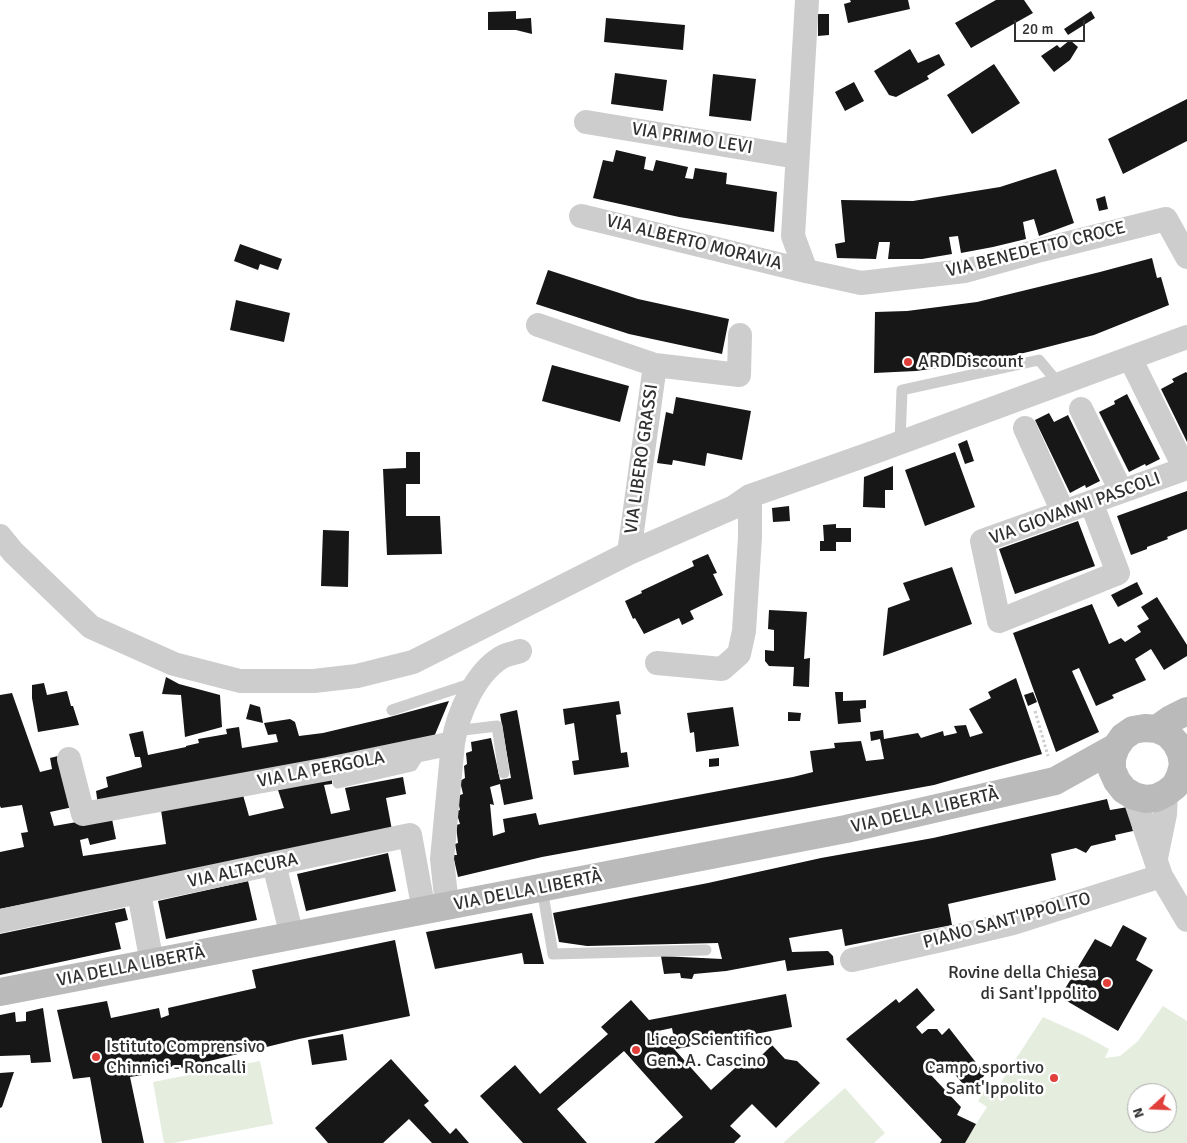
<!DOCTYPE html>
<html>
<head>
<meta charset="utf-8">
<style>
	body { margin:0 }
	#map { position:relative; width:1187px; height:1143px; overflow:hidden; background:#fff; font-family:Signika,sans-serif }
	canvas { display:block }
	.north { position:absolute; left:1127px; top:1083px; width:50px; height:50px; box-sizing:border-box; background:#fff; border:1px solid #acacac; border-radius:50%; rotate:250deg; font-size:14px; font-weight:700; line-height:20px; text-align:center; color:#303030 }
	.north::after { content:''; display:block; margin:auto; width:18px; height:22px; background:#e03f3a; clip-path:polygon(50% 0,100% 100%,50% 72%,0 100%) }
	.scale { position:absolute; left:1014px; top:20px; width:71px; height:22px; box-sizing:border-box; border:2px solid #303030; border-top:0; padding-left:6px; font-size:15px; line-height:18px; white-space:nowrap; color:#303030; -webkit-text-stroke:4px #fff; paint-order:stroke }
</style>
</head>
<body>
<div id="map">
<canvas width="1187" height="1143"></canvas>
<div class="north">N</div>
<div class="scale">20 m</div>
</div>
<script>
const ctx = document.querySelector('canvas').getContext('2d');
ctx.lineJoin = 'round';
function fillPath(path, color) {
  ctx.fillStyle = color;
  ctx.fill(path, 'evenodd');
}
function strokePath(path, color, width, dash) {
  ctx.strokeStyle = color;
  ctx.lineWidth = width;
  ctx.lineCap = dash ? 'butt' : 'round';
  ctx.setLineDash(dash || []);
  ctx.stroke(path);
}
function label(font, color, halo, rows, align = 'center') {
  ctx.font = font + ' Signika,sans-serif';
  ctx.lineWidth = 5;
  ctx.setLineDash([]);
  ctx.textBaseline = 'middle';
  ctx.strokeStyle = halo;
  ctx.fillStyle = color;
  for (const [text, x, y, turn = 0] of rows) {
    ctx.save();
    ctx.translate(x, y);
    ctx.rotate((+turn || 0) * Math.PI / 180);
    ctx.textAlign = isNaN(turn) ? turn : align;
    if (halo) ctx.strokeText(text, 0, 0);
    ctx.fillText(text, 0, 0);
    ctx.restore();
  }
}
const green = new Path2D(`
	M1163,1006L1187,1021V1143H940L957,1115L976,1124L987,1107L978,1101L984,1091L992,1096L1043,1017L1085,1036L1109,1049L1105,1058L1120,1056L1138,1041ZM1137,1093H1167V1123H1137Z
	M260,1061L273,1124L173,1143H164L153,1082Z
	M845,1088L885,1133L874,1143H783Z`);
const building = new Path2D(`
	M850,0H908L910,9L848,23L844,4L851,2Z
	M996,0H1024L1033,13L971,48L955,23Z
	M516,11V19L531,18L532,34L516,30H488V12Z
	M1091,11L1095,18L1068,35L1064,29Z
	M818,14H829V35L818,36Z
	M606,18L685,25L683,50L604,42Z
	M1070,40L1078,47L1070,60L1054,72L1041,56L1057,45L1060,48Z
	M910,49L918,63L939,54L945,65L927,76L929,79L896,97L889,95L874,71Z
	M994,64L1020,103L972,134L947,95Z
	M615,73L667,80L663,111L611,104Z
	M713,74L756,79L751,121L709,116Z
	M854,82L864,101L845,111L835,92Z
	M1187,99V141L1123,174L1108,139Z
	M616,150L646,157L644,169L653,171L656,160L688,167L685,178L693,179L695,168L727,173L726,184L777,192L774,232L679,217L593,198L603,160L613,162Z
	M1056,169L1074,223L1039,236L1034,219L1023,222L1026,239L993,247L961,253L958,236L949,237L952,254L922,259H888L890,242H879L876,259L837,258L835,244L845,242L841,200L913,201L1000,187Z
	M1105,196L1108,209L1099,211L1096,199Z
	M240,244L282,259L278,270L260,264L258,270L234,261Z
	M1152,258L1157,278L1161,277L1169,305L1094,335L1032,351L990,361L916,371L874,373L875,312L907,311L977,302L1100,272Z
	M548,270L638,299L729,319L722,354L629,334L536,304Z
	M236,300L290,313L284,342L230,330Z
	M552,365L629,386L620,422L542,401Z
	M1186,372L1187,373V442L1161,389L1174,382L1172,379Z
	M1127,394L1160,459L1146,466L1145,464L1129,472L1099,412L1115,404L1114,401Z
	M676,397L751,411L742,460L707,453L705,466L673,460L672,465L657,463L666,412L673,414Z
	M1049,413L1054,422L1068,415L1100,481L1086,488L1085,485L1070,493L1035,420Z
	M967,440L974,461L965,464L958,444Z
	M406,452H420V484H406V516H440L442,554L387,555L383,469L406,468Z
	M955,452L975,507L925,526L905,470Z
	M893,466V490H885V508L863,507L864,477Z
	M1187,491V529L1167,537L1168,539L1147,547V549L1131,555L1117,516Z
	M789,506L790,521L773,522L772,508Z
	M1078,521L1095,566L1015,594L999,549Z
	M836,524V528H851V542H836V551H820V541H824L823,525Z
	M323,530L349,531L348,587L321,586Z
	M708,554L717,573L713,574L723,595L690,611L694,619L682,625L679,618L644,634L635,618L633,619L625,601L642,593L641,591L694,566L692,561Z
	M952,567L972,624L883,656L888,608L910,600L903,583Z
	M1137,582L1143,594L1118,607L1111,595Z
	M1157,597L1187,645V656L1164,670L1151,649L1135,659L1146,680L1112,695L1114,698L1096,706L1079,668L1072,671L1099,732L1056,752L1013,633L1092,604L1109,644L1121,638L1125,642L1141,632L1137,626L1149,619L1141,607Z
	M769,610L807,612L804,659L810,658L809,687L793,686L794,667L769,666L765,661V650L774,651V630L768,629Z
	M166,677L179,684L220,695L222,727L185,737L181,695L162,694Z
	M1016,678L1042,754L934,785L542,857L458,877L453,855H457L455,844L458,843L456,825L460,824L456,811L460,810L457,796L463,794L460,781L465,778L464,766L467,764L466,753L472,751L471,742L491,738L500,780L511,778L500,714L517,710L533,799L504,805L500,784L490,787L494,805L490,804L493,836L505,832L503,819L536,813L539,825L793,777L813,772L810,751L835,748L834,743L861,741L866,761L884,759L880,739L871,741L870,732L883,730L884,739L918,733L921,738L943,731L944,736L957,733L954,726L966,725L970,737L983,733L969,709L991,698L988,692Z
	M44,683L47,695L67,691L71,706H73L79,725L38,732L32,698V685Z
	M835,692H843V701L866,700V708L860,709L861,722L838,724Z
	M1033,692L1037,702L1028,706L1024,695Z
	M12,693L40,772L52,769L50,758L62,755L73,807L50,812L54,826L94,819H112L116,839L90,845L88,838L80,840L83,856L166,844L161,810L243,795L249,816L284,808L277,787L332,776V784L324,785L331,814L350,810L345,788L403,777L406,794L386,798L392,830L0,909V852L24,847L21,833L28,832L22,805L1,808L0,806V695Z
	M449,701L434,737L98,805L96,791L108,787L106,777L142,767L140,757H135L129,734L143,731L148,755L186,747V746L199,743L198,739L227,734L226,729L239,727L242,748L278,742L276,734L268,735L264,723L290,719L295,722L299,736L323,733L386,718Z
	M619,701L621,714L616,715L621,753L627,752L629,767L574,775L572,761L579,760L574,723L565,725L563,709Z
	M250,704L260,707L263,723L246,719Z
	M733,707L739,746L696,752L694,732L690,733L687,713Z
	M788,712L801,713L800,721H788Z
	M719,758V766L709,767V759Z
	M1107,799L1110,810L1128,807L1133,831L1115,835L1116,840L1091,846L1086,853L1076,848L1051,854L1056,880L948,904L952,925L845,946L842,929L789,938L792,952L828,951L833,956L834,965L787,971L785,960L726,971L694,974L692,979L681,978L680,973L664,974L661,956L722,959L718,943L587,946L559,942L553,913L708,883L821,858L933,838Z
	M388,853L396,891L306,911L297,874Z
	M248,881L257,920L166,939L158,901Z
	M125,908L128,920L115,923L121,949L0,975V934Z
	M532,913L544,964H524L522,953L435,969L426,932Z
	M1123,925L1147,938L1136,960L1153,970L1118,1031L1060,997L1095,939L1111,947Z
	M395,940L410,1016L299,1039L181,1068V1065L149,1071V1074L130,1077L144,1143H102L90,1077L73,1079L57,1010L107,1001L111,1018L159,1008L161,1018L169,1015L168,1008L256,988L252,970Z
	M917,988L935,1010L916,1027L922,1034L928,1029H937L942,1035L949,1028L985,1074L972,1095L944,1061L931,1075L961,1107L957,1115L976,1124L965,1143H940L942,1140L846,1039L896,999L899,1003Z
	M786,994L792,1027L676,1049L672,1028L658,1031L711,1090L746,1058H759L772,1045L785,1059L797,1061L820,1083L776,1128L752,1104L730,1126L741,1136L734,1143H654L683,1117L624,1051L557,1109L587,1143H523L480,1096L515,1065L540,1094L608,1034L601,1027L631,1000L649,1020Z
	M43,1008L51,1062L31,1063L30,1055L0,1056V1015L15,1012L16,1022L26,1021V1012Z
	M343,1034L347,1060L312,1065L308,1040Z
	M391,1059L429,1101L424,1105L450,1134L456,1128L469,1143H432L409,1119L383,1143H328L315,1128Z
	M14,1072L2,1107L0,1108V1073Z`);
const path = new Path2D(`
	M1035,711L1048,756`);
const lane = new Path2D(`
	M900,442L902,390L1039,360L1059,384
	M392,710L473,683
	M455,731L497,726L504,773
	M338,783L412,766L422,750
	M542,888L553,954L706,950`);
const street = new Path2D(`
	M807,0L793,236L806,271L861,283L965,271L1041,250L1166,219L1187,257
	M586,122L797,157
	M581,216L806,271
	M538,325L655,365L739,375L740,335
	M1130,358L1185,469
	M1081,409L1121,491
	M1025,428L1063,512
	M1091,502L1118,573L999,621L982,541L1187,468
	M0,536L13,552L91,627L174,664L240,681H314L357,676L413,662L629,553L734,507L750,496L872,453L1187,337
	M629,553L655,365
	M657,663L722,669L739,654L744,631L750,537V496
	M453,743C458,713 475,673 502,657C507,654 515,653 520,651
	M69,759L83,814L328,769L453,743L442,859L447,906
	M1134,796L1161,876L1187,920
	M1156,858L1165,814L1166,793
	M274,864L292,936
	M139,893L152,963
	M0,921L410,835L424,911
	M852,960L946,939L1013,923L1161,876`);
const secondary = new Path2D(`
	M1157,729L1171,719L1187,711
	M0,992L846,829L1055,781L1116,747L1123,737L1133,730L1145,728L1157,729L1168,734L1176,743L1181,753L1183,765L1180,776L1175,786L1166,793L1156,798L1145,799L1134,796L1124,790L1117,781L1112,770V758L1116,747`);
const markers = [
	[908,362,5,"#e03f3a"],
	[1107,983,5,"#e03f3a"],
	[636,1050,5,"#e03f3a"],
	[96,1057,5,"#e03f3a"],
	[1054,1078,5,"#e03f3a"]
];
const streetNames = [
	["VIA PRIMO LEVI",692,139,9],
	["VIA ALBERTO MORAVIA",694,243,14],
	["VIA BENEDETTO CROCE",1036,250,-14],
	["VIA LIBERO GRASSI",642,459,-82],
	["VIA GIOVANNI PASCOLI",1075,509,-20],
	["VIA LA PERGOLA",321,770,-11],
	["VIA DELLA LIBERTÀ",925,811,-13],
	["VIA ALTACURA",243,871,-12],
	["VIA DELLA LIBERTÀ",528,891,-11],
	["PIANO SANT'IPPOLITO",1007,921,-15],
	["VIA DELLA LIBERTÀ",131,967,-11]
];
const poiNames = [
	["ARD Discount",918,362],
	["Rovine della Chiesa",1097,973,"right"],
	["di Sant'Ippolito",1097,994,"right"],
	["Liceo Scientifico",646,1040],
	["Gen. A. Cascino",646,1061],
	["Istituto Comprensivo",106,1047],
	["Chinnici - Roncalli",106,1068],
	["Campo sportivo",1044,1068,"right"],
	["Sant'Ippolito",1044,1089,"right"]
];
fillPath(green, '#e5eddf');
fillPath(building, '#171717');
strokePath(path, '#cdcdcd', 3, [2.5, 2.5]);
strokePath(lane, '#cdcdcd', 11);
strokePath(street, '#cdcdcd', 24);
strokePath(secondary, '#bababa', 28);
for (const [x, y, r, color] of markers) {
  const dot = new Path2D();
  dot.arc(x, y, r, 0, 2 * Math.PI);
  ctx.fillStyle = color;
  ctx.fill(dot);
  strokePath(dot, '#fff', 2);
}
label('18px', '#303030', '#fff', streetNames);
label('18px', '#303030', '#fff', poiNames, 'left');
</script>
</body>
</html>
